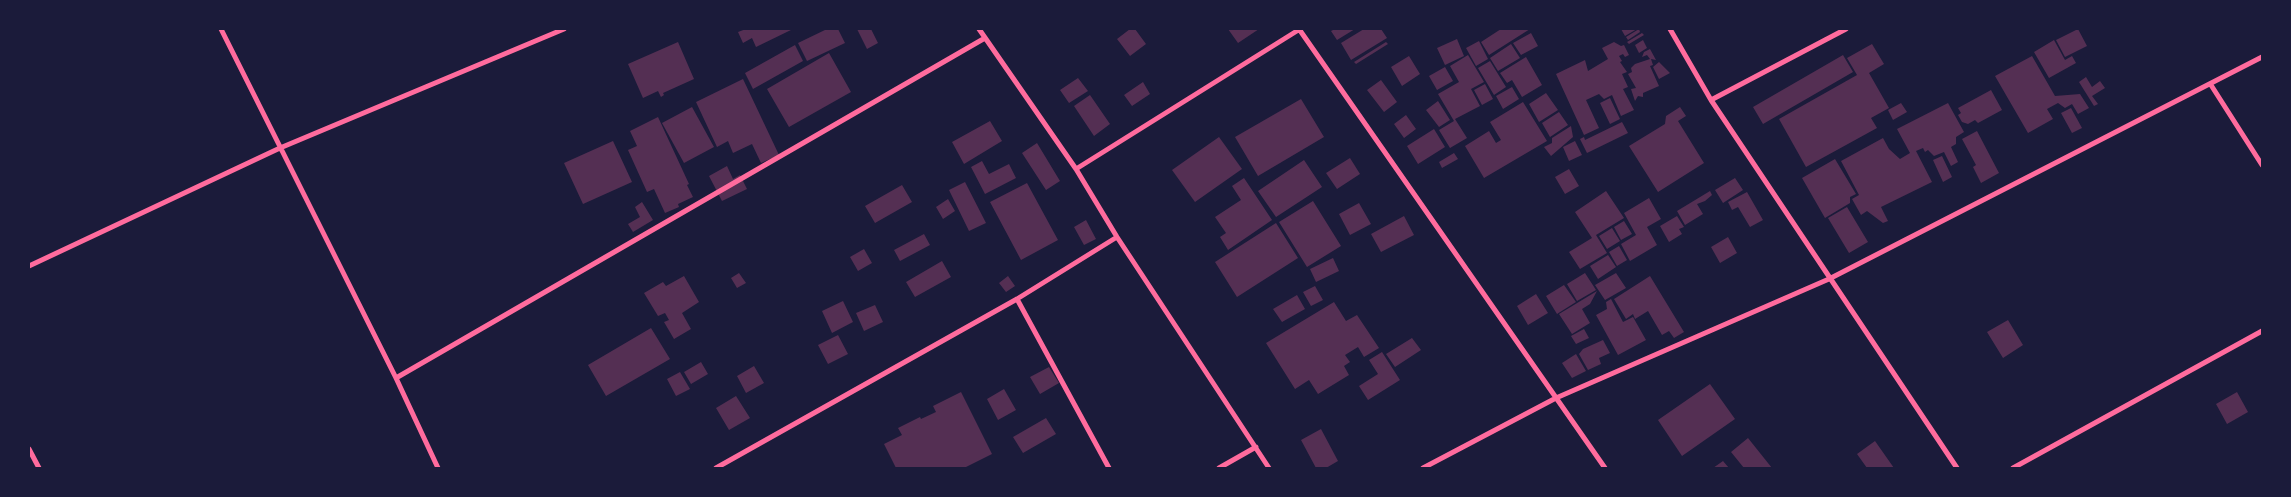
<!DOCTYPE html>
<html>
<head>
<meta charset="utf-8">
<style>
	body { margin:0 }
	#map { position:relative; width:2291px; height:497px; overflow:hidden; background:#1b1b3a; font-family:Figtree,sans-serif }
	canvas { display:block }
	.frame { position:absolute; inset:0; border:30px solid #1b1b3a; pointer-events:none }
</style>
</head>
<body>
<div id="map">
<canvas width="2291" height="497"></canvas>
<div class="frame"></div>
</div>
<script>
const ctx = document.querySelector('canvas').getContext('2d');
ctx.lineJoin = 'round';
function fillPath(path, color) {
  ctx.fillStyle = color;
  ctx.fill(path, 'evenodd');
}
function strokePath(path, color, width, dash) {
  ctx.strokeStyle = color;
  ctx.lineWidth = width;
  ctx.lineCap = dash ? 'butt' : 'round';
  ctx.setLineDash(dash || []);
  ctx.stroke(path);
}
const building = new Path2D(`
	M746,29H793L756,47L752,38L743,43L738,32Z
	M827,29H838L845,43L807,61L798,43Z
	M857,29H871L878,43L867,49Z
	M1130,29H1135L1146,44L1130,56L1117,39Z
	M1228,29H1259L1238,43Z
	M1335,29H1355L1337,40L1331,31Z
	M1364,29H1381L1387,38L1351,60L1341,43Z
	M1501,29H1530L1489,55L1481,42Z
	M1621,29H1637L1625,36Z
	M1639,29L1640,32L1628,40L1626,37Z
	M2078,29L2087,46L2065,57L2056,40Z
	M1531,33L1538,46L1521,55L1513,43Z
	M1642,33L1644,35L1629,44L1627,42Z
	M1457,39L1464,56L1445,65L1437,48Z
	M1643,40L1647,48L1639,53L1635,45Z
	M2054,40L2065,60L2072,56L2076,63L2049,78L2034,52Z
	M1479,41L1488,59L1476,66L1466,48Z
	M678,42L694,79L663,93L664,95L661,97L658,91L643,98L628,64Z
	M1386,42L1388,44L1356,64L1354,62Z
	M1614,42L1621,46L1624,45L1629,55L1625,57L1623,54L1619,56L1622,61L1620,62L1627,72L1622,74L1628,87L1623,89L1634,110L1621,116L1612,95L1604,99L1599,94L1586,100L1599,128L1584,135L1556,74L1585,60L1588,71L1608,59L1602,48Z
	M1511,44L1520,58L1498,71L1490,58Z
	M1872,44L1884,64L1869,73L1889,108L1871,118L1877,128L1806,167L1779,119L1857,75L1847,58Z
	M795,45L803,61L753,89L745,73Z
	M1650,49L1656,60L1651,59L1653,65L1650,66L1659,86L1643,93V97L1638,96L1635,101L1631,89L1636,88L1628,74L1632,72L1631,68L1635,64L1650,59L1647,55L1642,57L1644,52Z
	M829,53L851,92L789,127L767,89Z
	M1468,55L1484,82L1471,89L1480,106L1455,119L1467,138L1450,148L1439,130L1454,121L1438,94L1459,82L1450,66Z
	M1843,55L1853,72L1763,124L1753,107Z
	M1409,56L1420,74L1402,86L1391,67Z
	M2032,56L2055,96L2080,94L2089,108L2078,114L2072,104L2065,108L2058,103L2047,109L2053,119L2028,133L1995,76Z
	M1526,57L1542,85L1522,97L1512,80L1507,83L1500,73Z
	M1490,61L1506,87L1494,95L1478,68Z
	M1659,62L1670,73L1659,79L1653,67Z
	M1445,67L1453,81L1437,90L1429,76Z
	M2086,77L2092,87L2100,81L2105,88L2092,96L2098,104L2094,106L2079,82Z
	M1078,78L1088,91L1069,103L1060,90Z
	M743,79L779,155L761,163L752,144L733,153L728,141L717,147L696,102Z
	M1381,80L1397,102L1384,112L1367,90Z
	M1143,82L1150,94L1132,106L1124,95Z
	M1485,84L1493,99L1482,105L1474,90Z
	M1512,87L1519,99L1503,109L1496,96Z
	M1991,90L2002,110L1978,123L1975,120L1968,124L1962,122L1958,115L1961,113L1958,108Z
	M1546,93L1558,110L1539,122L1529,104Z
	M1090,95L1110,124L1094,136L1074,106Z
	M1610,98L1620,119L1610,124L1600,103Z
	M1301,99L1324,137L1258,176L1235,137Z
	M1438,101L1450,120L1439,127L1426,110Z
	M1523,102L1547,141L1484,178L1465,146L1489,131L1496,143L1501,140L1490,122Z
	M1901,103L1907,112L1893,120L1888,110Z
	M1948,103L1964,132L1956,137V144L1951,147L1958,162L1951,166L1944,152L1934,156L1928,150L1925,152L1923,148L1916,151L1932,182L1881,207L1888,221L1883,223L1867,211L1861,215L1852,199L1859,195L1841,161L1883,138L1889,149L1900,159L1910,153L1897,129Z
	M692,107L714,147L684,163L662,123Z
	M1680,107L1686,116L1678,121L1704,163L1658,192L1629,146L1665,124L1666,116Z
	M2071,108L2082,128L2072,133L2061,113Z
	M1559,112L1568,125L1550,137L1542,123Z
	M1406,115L1416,129L1404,138L1394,124Z
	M658,117L689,184L687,185L693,197L678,204L679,207L665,213L654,189L647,192L628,150L637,146L630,131Z
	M990,121L1002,141L964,164L952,142Z
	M1622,122L1628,133L1587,153L1580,139L1584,137L1585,140Z
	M1571,126L1573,137L1551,156L1544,147L1552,143V138Z
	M1434,129L1445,147L1418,164L1407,146Z
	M1977,131L1999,173L1981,183L1973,167L1976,165L1962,139Z
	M1219,137L1242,169L1195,202L1172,170Z
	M613,141L632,182L583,204L564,163Z
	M1575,141L1582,155L1569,161L1563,147Z
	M1037,143L1060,181L1046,190L1022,153Z
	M1454,153L1458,159L1442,168L1439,162Z
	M1942,156L1952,177L1943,182L1933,160Z
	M1350,158L1360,174L1337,189L1326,173Z
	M1835,159L1856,194L1850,197V203L1825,218L1802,178Z
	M1304,160L1322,187L1276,217L1258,191Z
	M982,161L989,174L1009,164L1016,178L985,194L971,167Z
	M727,166L733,179L740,175L747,189L722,201L709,176Z
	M1569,169L1579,186L1565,194L1555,177Z
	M1244,178L1272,220L1228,250L1220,237L1226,233L1215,217L1241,200L1232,186Z
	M1735,178L1743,190L1723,203L1715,190Z
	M965,182L986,223L969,231L949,190Z
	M1027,183L1058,240L1021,260L990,202Z
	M902,185L912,202L875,223L865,206Z
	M1606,191L1624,218L1596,235L1607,253L1580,269L1569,252L1592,238L1575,212Z
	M1710,191L1712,195L1705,201L1697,204L1703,214L1685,225L1677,211Z
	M1747,192L1763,220L1750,227L1738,207L1732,210L1728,202Z
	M1649,198L1661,219L1647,227L1657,245L1630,261L1621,244L1636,235L1624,213Z
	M948,199L955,211L943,219L936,207Z
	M1313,201L1341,246L1307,267L1279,222Z
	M642,202L653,220L633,232L628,224L640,217L635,207Z
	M1359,203L1371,224L1350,235L1339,214Z
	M1847,207L1868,242L1849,253L1828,218Z
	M1404,216L1414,235L1381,252L1371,234Z
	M1677,216L1684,227L1679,229L1682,234L1669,242L1660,226Z
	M1086,220L1096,239L1084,245L1074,227Z
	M1624,221L1632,234L1621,240L1614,227Z
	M1276,223L1298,258L1237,297L1215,262Z
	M1612,228L1620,241L1607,249L1599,236Z
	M924,234L930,245L900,261L894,250Z
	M1728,237L1737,253L1720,263L1711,247Z
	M1619,246L1627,260L1617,266L1609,252Z
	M864,249L872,263L858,271L850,257Z
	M1608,255L1616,267L1598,279L1590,266Z
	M1333,258L1339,271L1316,282L1310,269Z
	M942,261L951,277L915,297L906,282Z
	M739,273L746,283L737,288L731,278Z
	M1585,273L1596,290L1577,301L1567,284Z
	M1616,273L1626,288L1605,300L1595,285Z
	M684,276L699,302L682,313L691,329L674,339L664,322L669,320L665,313L658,316L644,293L663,282L666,286Z
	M1008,276L1015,286L1006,292L999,283Z
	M1650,276L1684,332L1674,338L1669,331L1662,335L1648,311L1635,319L1633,314L1626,319L1614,299Z
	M1564,285L1576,302L1557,314L1546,296Z
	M1315,286L1323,300L1311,306L1303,292Z
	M1597,291L1590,304L1582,309L1590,323L1572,334L1559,314Z
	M1536,294L1548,313L1528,325L1517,306Z
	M1297,295L1305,309L1282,322L1273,309Z
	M1611,299L1623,322L1633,317L1646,340L1618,355L1596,315L1607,309L1606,302Z
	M843,301L853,322L832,333L822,311Z
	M1334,302L1346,321L1357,315L1379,348L1364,357L1358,347L1345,355L1350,362L1344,366L1349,375L1318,394L1309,380L1295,389L1266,343Z
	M875,305L883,322L864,331L856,313Z
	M2008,320L2023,345L2003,358L1987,332Z
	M651,328L670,359L606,396L588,365Z
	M1584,329L1589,338L1576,344L1571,336Z
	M838,335L848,354L828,364L818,345Z
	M1412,338L1421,350L1395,367L1386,354Z
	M1603,340L1610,353L1599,358L1601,364L1588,370L1579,354L1583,349Z
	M1382,352L1400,380L1368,400L1359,386L1378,374L1369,360Z
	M1576,354L1586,371L1572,378L1562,363Z
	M701,362L708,374L691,384L684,372Z
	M754,366L764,383L746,393L737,376Z
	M1049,367L1059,383L1040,394L1030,377Z
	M680,372L690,389L676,396L667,379Z
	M1710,384L1735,419L1682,456L1658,420Z
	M1004,389L1016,410L998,420L987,399Z
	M961,392L992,454L964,468H896L884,444L902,435L898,428L920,417L921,419L936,412L933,406Z
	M2237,392L2248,412L2227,424L2216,404Z
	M736,396L750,418L729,430L716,408Z
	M1046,418L1056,434L1023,453L1013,437Z
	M1321,429L1338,461L1326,468H1316L1301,440Z
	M1748,438L1772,468H1744L1731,452Z
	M1875,441L1894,468H1867L1857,454Z
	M1723,461L1729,468H1713Z`);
const minor = new Path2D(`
	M221,29L396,378L438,468
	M979,29L1076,169L1117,237L1269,468
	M1299,29L1605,468
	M1670,29L1711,100L1957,468
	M2211,85L2262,165
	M1711,100L1846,29
	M1076,169L1300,29
	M29,266L280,148L564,29
	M1017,299L1109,468
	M396,378L985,38
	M29,449L39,468
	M716,468L1017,299L1117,237
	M1219,468L1256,447
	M1423,468L1556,398L1829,279L2262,57
	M2013,468L2262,331`);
fillPath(building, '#542f53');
strokePath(minor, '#ff6b9d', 5);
</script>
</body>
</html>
